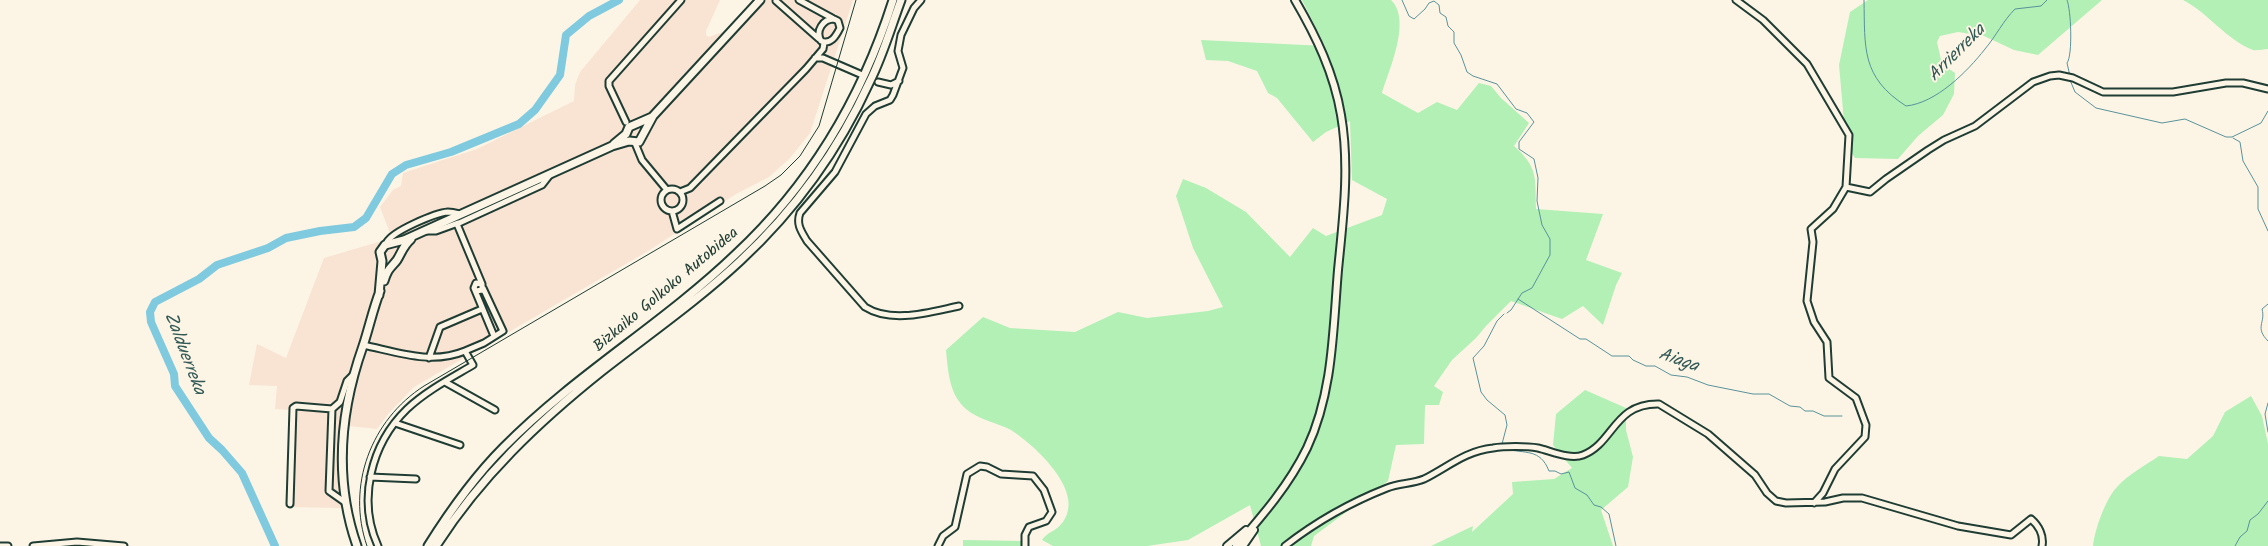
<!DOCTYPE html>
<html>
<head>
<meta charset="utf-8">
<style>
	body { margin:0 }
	canvas { display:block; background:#fcf5e5 }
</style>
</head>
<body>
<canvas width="2268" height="546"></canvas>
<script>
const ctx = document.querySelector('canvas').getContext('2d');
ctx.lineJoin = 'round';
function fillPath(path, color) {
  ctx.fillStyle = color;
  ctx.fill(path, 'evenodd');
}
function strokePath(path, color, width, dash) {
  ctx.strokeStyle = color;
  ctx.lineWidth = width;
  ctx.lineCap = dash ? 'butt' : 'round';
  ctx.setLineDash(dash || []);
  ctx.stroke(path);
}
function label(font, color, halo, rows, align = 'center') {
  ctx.font = font + ' Kalam,sans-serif';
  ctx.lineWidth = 4;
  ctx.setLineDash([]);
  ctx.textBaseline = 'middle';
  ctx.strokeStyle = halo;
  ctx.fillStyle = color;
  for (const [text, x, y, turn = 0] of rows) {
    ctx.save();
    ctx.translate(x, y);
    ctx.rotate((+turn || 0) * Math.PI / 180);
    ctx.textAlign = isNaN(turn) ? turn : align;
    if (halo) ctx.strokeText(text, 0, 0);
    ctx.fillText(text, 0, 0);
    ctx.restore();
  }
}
const built = new Path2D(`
	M640,0H720L706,31V35L709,37L728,30L752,0H853L810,133L790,158L769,177L736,194L648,251L414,387L389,413L377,429L340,425L339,490L343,508L285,507L290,410L275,409L277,386L249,385L257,344L286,358L324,258L392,238L380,207L393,190L401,186L403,173L477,149L574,101L575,85L580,72Z`);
const green = new Path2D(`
	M1302,0H1391C1412,20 1389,70 1382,93L1418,113L1437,102L1457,110L1479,83L1491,86L1501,98L1529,123L1514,146C1539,168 1535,179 1536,209L1603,214L1586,260L1622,273L1616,285L1603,325L1583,306L1562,319L1511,301L1486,326L1476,338L1452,360L1434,386L1443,392L1439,405H1425L1424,444L1396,445L1388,481L1314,536L1311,546H1261L1250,505L1188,540L1147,546H1053L1042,540C1050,529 1060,532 1067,514C1078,485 1033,444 1011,430C998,423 977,419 966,409C949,394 948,371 946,350L983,317L1010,328L1075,332L1118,312L1147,318L1208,311L1223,307L1193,248L1176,196L1183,179L1206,188L1246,212L1290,257L1313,228L1326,236L1382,215L1387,199L1352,180L1350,121L1326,132L1313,142L1277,98L1268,93L1257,71L1228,61L1206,60L1201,40L1325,46Z
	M1868,0H2102L2038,55L2014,50L1984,36L1958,32L1940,36L1937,42L1942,64L1955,73L1954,94L1943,115L1918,136L1898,159L1855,158L1846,144L1839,65L1850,12Z
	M2183,0H2268V49C2263,49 2257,51 2253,50C2228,41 2207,12 2183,0Z
	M1585,390L1626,408V430L1633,457L1628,487L1601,510L1613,546H1431L1473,526L1472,532L1513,494L1512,482L1554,479L1572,468L1553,445L1556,414Z
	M2251,396L2262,416L2268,444V546H2093C2095,529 2105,500 2117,487C2126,476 2146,465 2159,456L2187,459L2213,436L2225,412Z
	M963,540L1023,541V546H963Z`);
const stream = new Path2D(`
	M1402,0L1409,16L1414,19L1425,9L1429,3L1434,1L1439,5L1440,13L1446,17L1448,26L1454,32V43L1461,55L1467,72L1473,76L1497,84L1516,109L1527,113L1534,122L1519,142V149L1534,159L1538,178L1537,201L1542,225L1550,239V255L1532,288L1522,293L1511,310L1507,313
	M1864,0C1865,48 1861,77 1906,106C1936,103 1967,72 1985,49C1996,36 2003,21 2015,9L2041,6L2047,0
	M2067,0C2071,9 2073,55 2067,63L2070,76
	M2070,80L2075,92L2096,108L2162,123L2185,119L2226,137H2232L2261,123L2268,111
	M2233,138L2240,142L2243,161L2258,187V209L2268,231
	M1518,299L1580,339H1586L1612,356H1629L1633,360L1646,366H1655L1671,375L1687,377L1708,385L1753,394H1769L1790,406L1800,407L1805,411H1813L1824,416H1842
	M2268,304L2262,309C2266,323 2254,327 2268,341
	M2268,403L2265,414L2268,432
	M1502,444L1507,425L1505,415L1487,400L1481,392L1473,358L1484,346L1497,321L1504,314
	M1505,449C1525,454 1540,448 1549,471H1555L1561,474L1569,472L1575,488L1587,495L1594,505L1601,507L1609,514L1616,546
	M2235,546L2240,537L2247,531L2250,520L2258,514L2268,501`);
const river = new Path2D(`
	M275,546L242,473L222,450L209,438L175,386L174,374L151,322L150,312L155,302L199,279L217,265L268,248L286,238L320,231L354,227L366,218L392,174L406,165L451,152L519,124L535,110L560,75L566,35L589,16L619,0`);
const minor = new Path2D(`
	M799,0L832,18
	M921,0L914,8L901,35L898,51L903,68L893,95L890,100L875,106L866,114L835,172L800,213C796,224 801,231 807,241L865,307C892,324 930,312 959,306
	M1736,0L1763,20L1807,64L1849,135L1846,187L1833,209L1811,229L1813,242L1807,301L1814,322L1827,342L1829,378L1856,398L1866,425L1865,437L1835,469L1823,493L1814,503
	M776,1L819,39
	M834,19L838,21L840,28C836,36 831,45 821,41C815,31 823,19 834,19Z
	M815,58H823L860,74
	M878,82L891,85L899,81
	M626,122L609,86V81L681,0
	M635,143L642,160L667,190
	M1846,187L1870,192L1886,179L1928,150L1944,140L1975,126L2033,82L2050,76L2059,75L2073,78L2103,92H2173L2226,83H2243L2268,89
	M661 200a11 11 0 1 1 22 0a11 11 0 1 1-22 0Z
	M680,192L690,188L806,69L823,49L824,43
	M672,211L677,229L720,201
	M425,231H436L458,223
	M389,244L387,242C393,231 435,213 448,212C452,212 456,213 460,214
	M482,284L457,224L542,185L549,176
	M476,291L482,290V284L476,283L474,288L494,336
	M363,345C397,352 431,365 465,351L473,365C451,378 426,391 407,409C371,444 357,500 378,546
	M465,351L484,343L503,331L483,288
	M429,358L440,327L482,309
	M445,382L495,410
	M395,423L460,445
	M370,477L416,479
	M346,503L329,491L332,409L340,402L347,381L353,375
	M290,504L293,408L296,406L332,409
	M0,546H8
	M33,546L77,542L124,546
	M938,546L943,536L955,527L967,474L980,466L987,467L1001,474L1033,476L1044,490L1052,512L1046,521L1029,527L1025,535V546
	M1285,546C1317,521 1349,503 1387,488C1399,483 1412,484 1424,479C1448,467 1465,451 1493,448C1504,446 1527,446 1538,448C1551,451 1570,460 1583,455C1614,443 1614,403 1659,404L1708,434L1755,475L1767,493L1776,501L1786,503L1825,502L1843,498H1862L1958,526L2011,535L2031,519C2039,526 2044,536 2042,546`);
const major = new Path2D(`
	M1227,546L1246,530
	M1236,546C1263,515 1289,485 1307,448C1333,393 1333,330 1338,270C1343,219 1350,167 1341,115C1334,73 1316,36 1295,0
	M1243,546L1254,530`);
const highway = new Path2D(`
	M614,144L626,134L629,127L652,117
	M384,281C388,268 390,269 397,260C402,252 403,246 411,239
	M379,295L382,261L380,252L385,245L404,240L612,146L629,141L639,142L653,116L760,0
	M357,546C334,480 340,411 363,346C369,328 373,309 380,291
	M428,546C450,511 474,477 504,447C575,375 663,324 736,254C811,184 862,98 893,0
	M436,546C480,477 538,422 602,371C648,335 697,301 740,261C795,210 839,149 870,81C883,55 891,27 901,0`);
const rail = new Path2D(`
	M367,546C346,486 371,420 424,386L765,186L781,175L800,156L819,126L856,0`);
const streetNames = [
	["Bizkaiko Golkoko Autobidea",667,291,-40]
];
const waterNames = [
	["Arrierreka",1958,54,-45],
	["Zalduerreka",183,354,69],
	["Aiaga",1678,362,19]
];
fillPath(built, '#f9e3d2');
fillPath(green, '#b2f0b6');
strokePath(stream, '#59929b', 1);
strokePath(river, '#80cae0', 8);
strokePath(minor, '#1f3d34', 9);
strokePath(major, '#1f3d34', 10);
strokePath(highway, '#1f3d34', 11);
strokePath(minor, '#fcf5e5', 5);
strokePath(major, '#fcf5e5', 6);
strokePath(highway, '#fcf5e5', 7);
strokePath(rail, '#1f3d34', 1);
label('16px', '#1f3d34', '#fcf5e5', streetNames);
label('italic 18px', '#325956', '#fcf5e5', waterNames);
</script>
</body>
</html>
